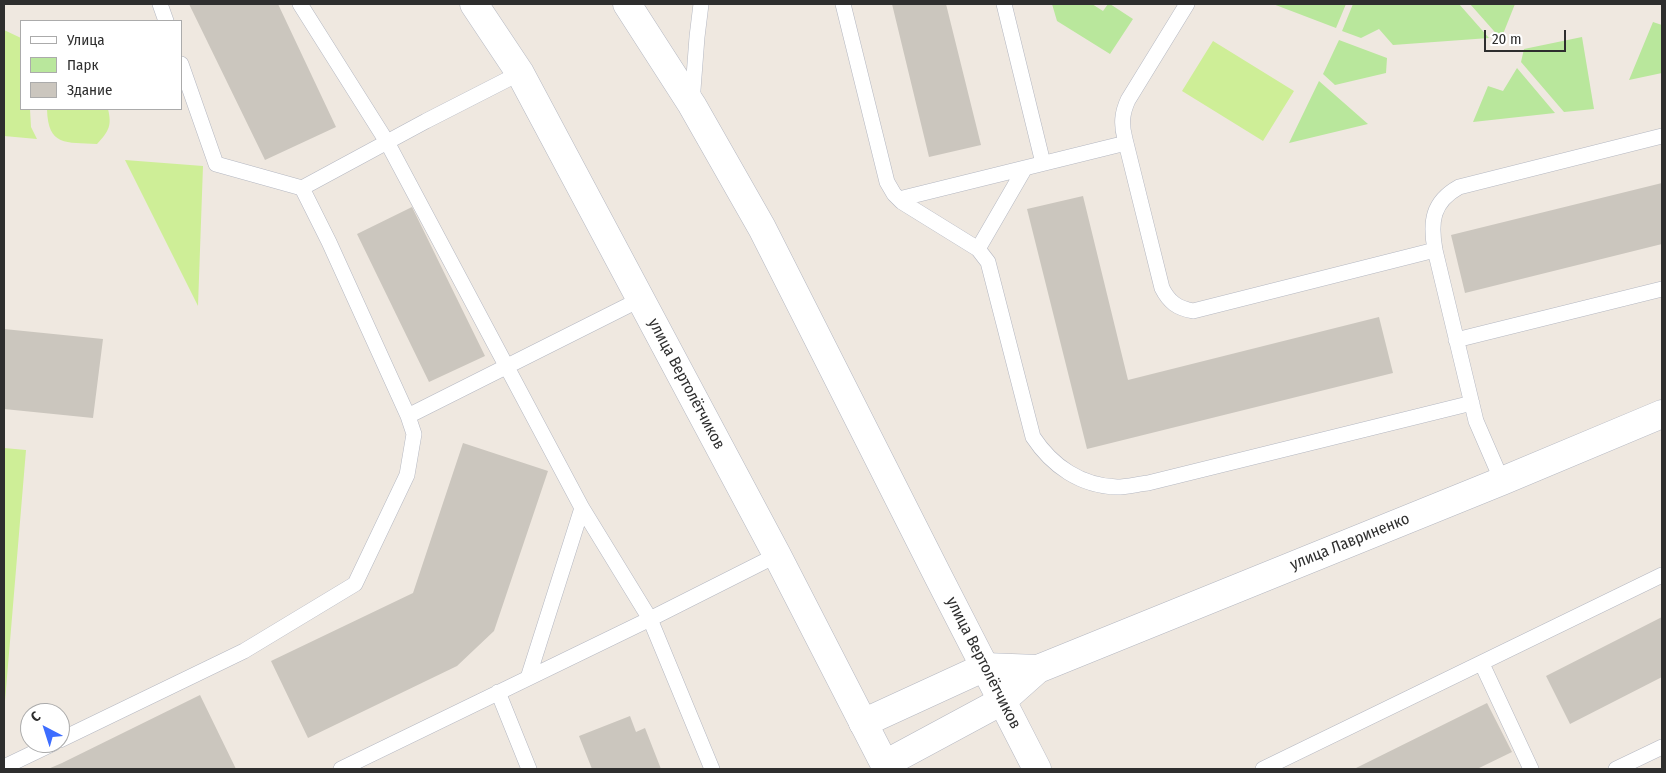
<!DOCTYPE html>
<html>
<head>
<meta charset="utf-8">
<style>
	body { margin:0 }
	#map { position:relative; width:1666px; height:773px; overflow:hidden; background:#efe8e0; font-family:"Fira Sans Condensed",sans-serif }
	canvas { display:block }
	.frame { position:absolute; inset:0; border:5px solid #2e2e2e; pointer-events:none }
	.legend { position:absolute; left:20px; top:20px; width:162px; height:90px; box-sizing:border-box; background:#fff; border:1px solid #ababab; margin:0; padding:6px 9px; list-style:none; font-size:15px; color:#2e2e2e }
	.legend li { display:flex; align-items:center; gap:10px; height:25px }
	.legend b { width:25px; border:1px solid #ababab }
	.north { position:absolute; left:20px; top:703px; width:50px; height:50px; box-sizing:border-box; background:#fff; border:1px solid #ababab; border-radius:50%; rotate:320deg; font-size:14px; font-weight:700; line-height:20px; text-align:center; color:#2e2e2e }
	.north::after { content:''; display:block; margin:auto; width:18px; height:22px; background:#3d6dff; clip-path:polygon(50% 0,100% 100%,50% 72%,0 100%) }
	.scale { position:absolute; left:1484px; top:30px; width:82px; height:22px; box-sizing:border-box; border:2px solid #2e2e2e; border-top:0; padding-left:6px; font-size:15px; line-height:18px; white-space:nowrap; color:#2e2e2e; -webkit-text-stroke:4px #fff; paint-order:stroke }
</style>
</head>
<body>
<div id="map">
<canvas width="1666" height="773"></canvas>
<div class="frame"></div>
<ul class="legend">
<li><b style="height:6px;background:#fff"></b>Улица</li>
<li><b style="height:14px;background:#b9e79c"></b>Парк</li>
<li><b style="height:14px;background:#cbc6be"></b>Здание</li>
</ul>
<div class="north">С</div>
<div class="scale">20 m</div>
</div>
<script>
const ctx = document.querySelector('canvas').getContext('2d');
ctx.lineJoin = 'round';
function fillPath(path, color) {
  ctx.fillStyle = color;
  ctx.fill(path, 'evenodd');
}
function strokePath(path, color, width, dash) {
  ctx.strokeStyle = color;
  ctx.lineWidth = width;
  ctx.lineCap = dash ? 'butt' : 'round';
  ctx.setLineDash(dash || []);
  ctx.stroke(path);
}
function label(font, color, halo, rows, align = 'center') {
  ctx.font = font + ' "Fira Sans Condensed",sans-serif';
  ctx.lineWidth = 4.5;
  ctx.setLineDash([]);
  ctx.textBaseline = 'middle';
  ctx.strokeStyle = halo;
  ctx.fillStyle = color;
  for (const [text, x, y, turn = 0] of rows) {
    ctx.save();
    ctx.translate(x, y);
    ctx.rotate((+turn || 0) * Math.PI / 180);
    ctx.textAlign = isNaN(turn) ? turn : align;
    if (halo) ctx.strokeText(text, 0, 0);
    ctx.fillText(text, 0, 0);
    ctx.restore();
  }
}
const green = new Path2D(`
	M1052,4H1092L1103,11L1108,4H1110L1133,19L1110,54L1057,21Z
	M1273,4H1346L1336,28Z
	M1353,4H1459L1489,38L1393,45L1379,29L1361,38L1342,31Z
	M1470,4H1515L1501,39Z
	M1653,22L1662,25V73L1629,80Z
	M1582,37L1594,109L1564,112L1521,62L1524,49Z
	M1339,40L1387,58L1386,73L1335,85L1323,74Z
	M1517,68L1555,113L1473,122L1488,86L1503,91Z
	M1319,81L1368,124L1289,143Z`);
const pitch = new Path2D(`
	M4,30L21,38V109H30L31,127L37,139L4,136Z
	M1213,41L1294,91L1263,141L1182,91Z
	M47,109H108C112,126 109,131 97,144C66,142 48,147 47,109Z
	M125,160L203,166L198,306Z
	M4,448L26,450L5,701H4Z`);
const building = new Path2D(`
	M189,4H278L336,127L265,160Z
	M892,4H946L981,145L929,157Z
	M1662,183V244L1465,293L1451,235Z
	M1083,196L1128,380L1379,317L1393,373L1087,449L1027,209Z
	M412,207L485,356L429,382L357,234Z
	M4,329L103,339L93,418L4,409Z
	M463,443L548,471L494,631L457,666L308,738L271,661L413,593Z
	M1662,617V677L1570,724L1546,676Z
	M200,695L236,769H48L62,763Z
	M1487,703L1512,752L1477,769H1354Z
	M630,716L636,732L645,728L661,769H592L579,736Z`);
const lane = new Path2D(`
	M160,4L166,21
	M300,4L387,142L582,508L528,678
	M843,4L887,182L894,194L902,202L978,249L988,262L1033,437C1052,466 1081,486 1117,487C1127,487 1138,484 1148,483L1472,403
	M1004,4L1043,163
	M1187,4L1128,100C1122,113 1121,124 1125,139L1162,288C1169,302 1177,308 1193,311L1435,250
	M181,64L216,164L302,188L426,121L520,73
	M692,103L697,37L701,4
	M899,199L1126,143
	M978,249L1025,168
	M1456,340L1662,289
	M408,416L641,299
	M1502,481L1476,421L1435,250C1430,222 1432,202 1459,187L1662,136
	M582,508L650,619L777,555
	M1482,664L1531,769
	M498,692L529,769
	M60,740L244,651L355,584L407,475L414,434L408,416L329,242L302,188
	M4,767L54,743
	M341,769L650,619L712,769
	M1263,769L1662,575
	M1616,769L1662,747`);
const street = new Path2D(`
	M863,723L985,667L1038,669
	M885,764L1002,701L1038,669L1502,481L1662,414`);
const secondary = new Path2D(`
	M474,4L520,73L777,555L887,769
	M627,4L692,105L762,228L938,576L1037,769`);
const streetNames = [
	["улица Вертолётчиков",686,384,62],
	["улица Лавриненко",1350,542,-22],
	["улица Вертолётчиков",983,663,63]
];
fillPath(green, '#b9e79c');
fillPath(pitch, '#ceee97');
fillPath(building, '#cbc6be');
strokePath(lane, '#b4b7c1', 16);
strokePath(street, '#b4b7c1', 29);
strokePath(secondary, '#b4b7c1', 29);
strokePath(lane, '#fff', 15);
strokePath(street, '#fff', 28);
strokePath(secondary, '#fff', 28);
label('16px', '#2e2e2e', '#fff', streetNames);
</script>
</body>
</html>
